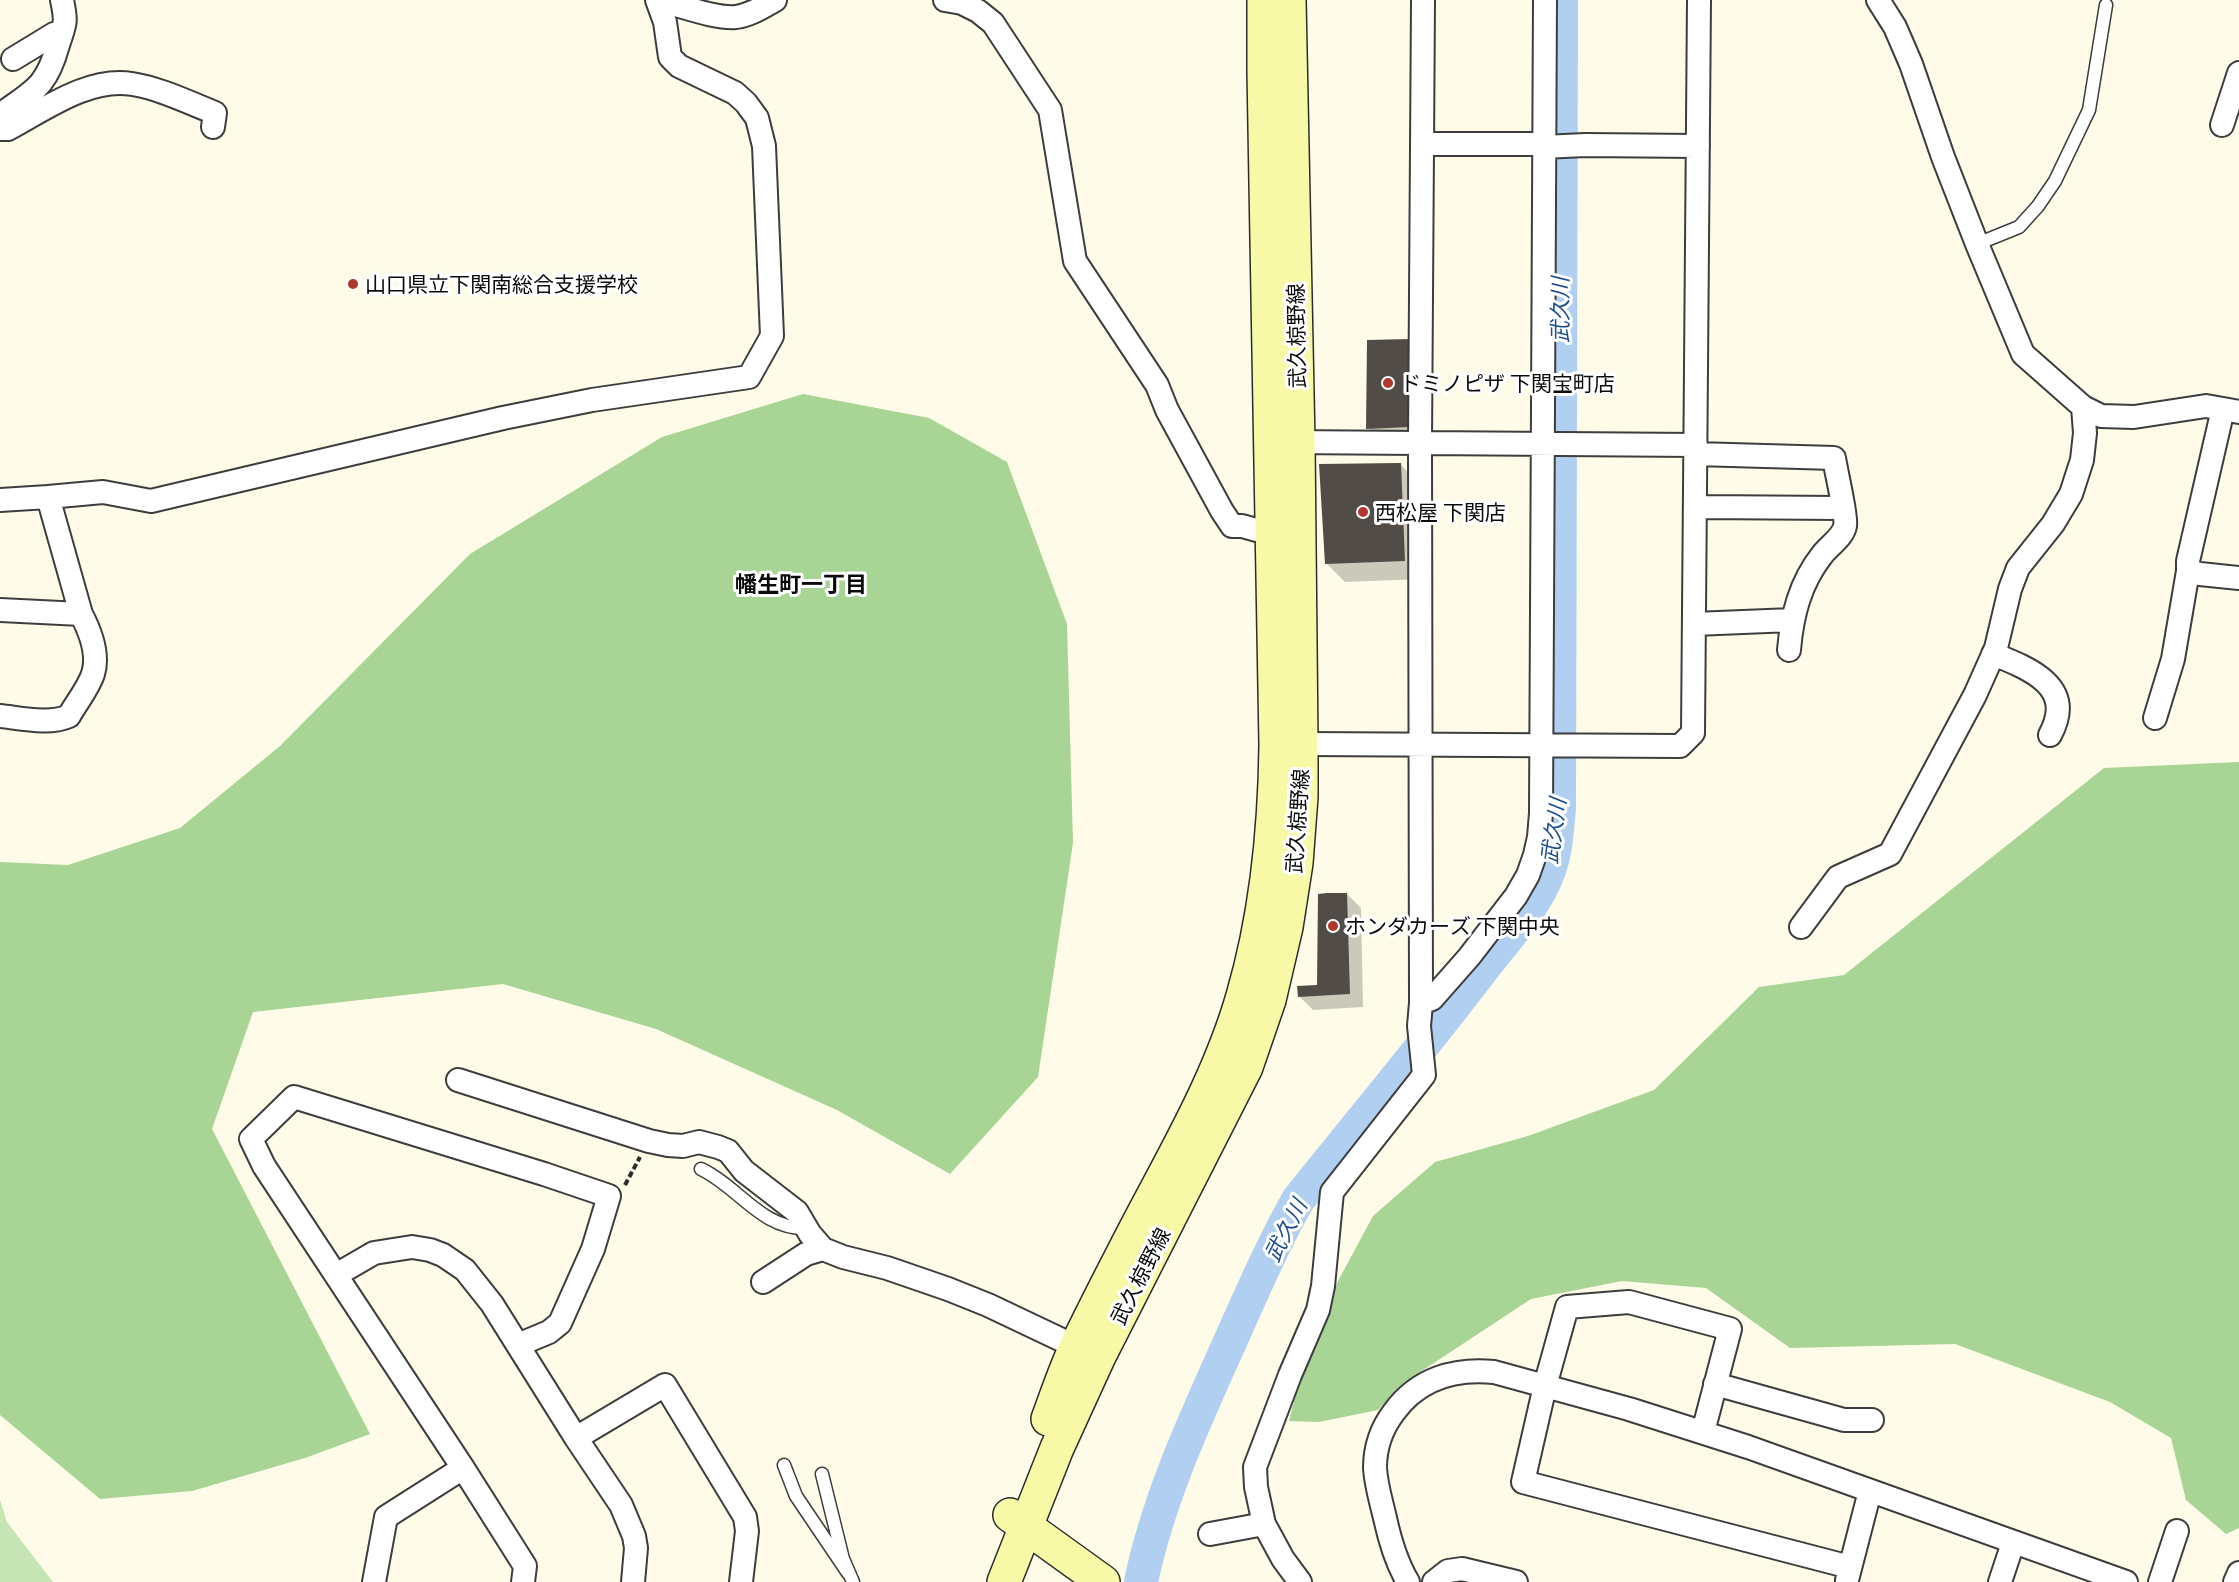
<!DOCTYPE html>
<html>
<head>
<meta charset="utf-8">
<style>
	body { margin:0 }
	canvas { display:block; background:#fefce8 }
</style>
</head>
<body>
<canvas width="2239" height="1582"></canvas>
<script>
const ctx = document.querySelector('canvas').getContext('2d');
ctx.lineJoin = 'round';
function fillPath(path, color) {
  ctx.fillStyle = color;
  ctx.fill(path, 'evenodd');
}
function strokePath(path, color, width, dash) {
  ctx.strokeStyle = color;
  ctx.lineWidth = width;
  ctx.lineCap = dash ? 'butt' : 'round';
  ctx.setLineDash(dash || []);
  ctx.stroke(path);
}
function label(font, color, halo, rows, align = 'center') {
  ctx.font = font + ' Georgia,"Noto Sans JP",serif';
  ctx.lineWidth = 6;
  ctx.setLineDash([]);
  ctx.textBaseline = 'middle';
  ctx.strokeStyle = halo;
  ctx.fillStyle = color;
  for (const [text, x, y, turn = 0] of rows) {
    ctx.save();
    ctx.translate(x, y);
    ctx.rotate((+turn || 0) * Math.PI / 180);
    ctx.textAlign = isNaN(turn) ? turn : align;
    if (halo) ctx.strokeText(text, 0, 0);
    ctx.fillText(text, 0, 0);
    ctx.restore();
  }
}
const green = new Path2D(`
	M0,1500L7,1522L53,1582H0Z`);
const forest = new Path2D(`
	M803,394L929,418L1007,462L1067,624L1073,843L1038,1077L950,1174L837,1110L656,1029L503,984L253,1012L212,1129L370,1434L305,1458L192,1491L100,1499L0,1415V862L68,865L180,828L280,746L470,554L662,437Z
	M2239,762V1528L2226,1534L2186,1500L2171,1438L2110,1402L1955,1344L1790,1348L1706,1288L1622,1281L1531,1299L1405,1382L1378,1410L1319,1422L1289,1421L1307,1348L1338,1281L1373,1216L1435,1162L1528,1136L1654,1090L1759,987L1844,975L2104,768Z`);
const shadow = new Path2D(`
	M1409,340L1422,440L1382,442L1368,428Z
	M1400,464L1419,483L1423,579L1345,582L1327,564Z
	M1347,894L1361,908L1363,1007L1313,1010L1299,996L1318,986Z`);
const river = new Path2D(`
	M1141,1582C1158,1499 1195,1420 1229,1344C1251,1295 1272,1246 1298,1200C1358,1125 1419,1052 1477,976C1501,944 1536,908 1549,870C1556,851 1557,829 1559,808L1561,0`);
const building = new Path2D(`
	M1410,339L1409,427L1366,429L1367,340Z
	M1401,463L1405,561L1325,564L1319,464Z
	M1327,893H1347L1350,994L1298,997L1297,986L1317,985L1318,894Z`);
const path = new Path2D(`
	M625,1185L640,1157`);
const lane = new Path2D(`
	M1977,244L2019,227L2038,206L2055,181L2089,110L2106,5
	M701,1169C739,1187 761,1229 806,1228
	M784,1465L796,1496L848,1573
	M822,1474L843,1559L853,1582`);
const street = new Path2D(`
	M657,0C680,5 715,19 736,17C750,15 763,7 775,0
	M945,0L962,3L978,11L993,23L1050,110L1075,261L1157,385L1167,410L1222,511L1232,526H1242L1271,534
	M1878,0L1895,27L1911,64L1943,157L1977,244L2023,354L2083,407L2101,416L2134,417L2206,406L2239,412
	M13,59L54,34L62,32
	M0,115C34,90 46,88 58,45C65,23 67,24 62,0
	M2222,125L2239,73
	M0,129H8C44,110 88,77 132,84C159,88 190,103 215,113L213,127
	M1423,144H1543
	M1543,147L1585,145L1698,146
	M1284,442L1696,445
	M1696,454L1834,458C1836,471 1847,518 1845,526C1843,537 1829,546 1822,555C1800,583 1792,615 1789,650
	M48,497L103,492L151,501L503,418L592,400L749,377L772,336L764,146L757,118L746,103L735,93L679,66L670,57L665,22L657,0
	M0,500L48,497L81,614C90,631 99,655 93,674C88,689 76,703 69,716C50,725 20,718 0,716
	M1696,507L1842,508
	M2188,571L2200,574L2239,578
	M0,610L81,614
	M1694,624L1792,620
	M1993,654C2031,669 2076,687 2050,735
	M2155,718L2173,659L2188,571V561L2223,409
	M1301,744L1680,746L1693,733L1699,0
	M1801,927L1838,877L1890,854L1975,695L1996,648L2010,589L2018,568L2053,524L2071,494L2082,460L2085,433L2083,407
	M1421,1003L1432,999L1469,957L1516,896L1528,875L1535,855L1539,837L1541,813L1545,0
	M458,1080L649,1141L668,1145L683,1146L699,1142L718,1147L728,1151L744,1171L797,1212L810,1234L823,1249L843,1257L887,1268L948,1289L988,1305L1087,1352
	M336,1275L374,1253L412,1247L430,1250L443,1255L465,1270L492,1304L576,1438L621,1505L634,1536L636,1548L633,1582
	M763,1282L806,1254L823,1249
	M518,1345L549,1332L560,1323L593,1249L609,1196L544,1174L294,1097L251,1139L264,1166L463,1468L525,1566L523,1582
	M1715,1384L1844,1420H1872
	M1703,1432L1730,1329L1629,1302L1567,1307L1545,1386L1523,1482L1850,1567
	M576,1438L665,1385L745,1517L747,1531L741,1582
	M1210,1534L1264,1524
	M1847,1580L1870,1491
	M374,1582L386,1517L463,1468
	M1300,1582L1283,1559L1264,1524L1256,1487L1255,1467L1290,1375L1318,1310L1323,1286L1332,1192L1424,1075L1419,1026L1421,1003L1420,442L1423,0
	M1408,1582C1396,1562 1390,1541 1385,1518C1381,1501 1376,1485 1375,1468C1375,1447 1381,1429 1394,1412C1418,1379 1454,1368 1494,1372L1629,1409L1748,1447L2126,1582
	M1434,1582L1448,1571L1462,1569L1516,1582
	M2000,1582L2013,1543
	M2160,1582L2177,1531
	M2235,1582L2239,1573`);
const secondary = new Path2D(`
	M1048,1419C1057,1395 1065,1370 1076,1347C1094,1309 1114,1271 1133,1234C1173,1157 1219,1080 1243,996C1267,914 1275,830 1276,745L1264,71V0
	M1010,1515L1103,1582
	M1004,1582L1057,1448L1099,1356L1246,1067L1269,1000L1286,927L1296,863L1301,797V744L1298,442L1289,0`);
const markers = [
	[353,284,6,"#af392c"],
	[1388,383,6,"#af392c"],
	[1363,512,6,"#af392c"],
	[1333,926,6,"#af392c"]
];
const poiNames = [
	["山口県立下関南総合支援学校",365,284],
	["ドミノピザ 下関宝町店",1400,383],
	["西松屋 下関店",1375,512],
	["ホンダカーズ 下関中央",1345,926]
];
const streetNames = [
	["武久椋野線",1296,336,-91],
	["武久椋野線",1297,821,-86],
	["武久椋野線",1140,1276,-63]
];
const waterNames = [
	["武久川",1560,310,-90],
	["武久川",1553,831,-82],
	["武久川",1285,1230,-63]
];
const neighbourhoodNames = [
	["幡生町一丁目",801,584]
];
fillPath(green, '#c7e4b5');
fillPath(forest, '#a8d495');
fillPath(shadow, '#0003');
strokePath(river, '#b0cff1', 34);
fillPath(building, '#514c47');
strokePath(lane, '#3d3d3d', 15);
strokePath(street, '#3d3d3d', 26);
strokePath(secondary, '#2c2c2c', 36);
strokePath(path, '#2c2c2c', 4, [6, 3]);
strokePath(lane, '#fff', 12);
strokePath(street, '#fff', 22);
strokePath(secondary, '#f7f9a7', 33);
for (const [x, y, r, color] of markers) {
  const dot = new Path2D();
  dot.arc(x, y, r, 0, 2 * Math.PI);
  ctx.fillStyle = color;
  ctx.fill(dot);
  strokePath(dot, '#fff', 2);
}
label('21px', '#0a0a0a', '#fff', poiNames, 'left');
label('21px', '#0a0a0a', '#fff', streetNames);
label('italic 22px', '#1d4e91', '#fff', waterNames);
label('bold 22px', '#0a0a0a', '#fff', neighbourhoodNames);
</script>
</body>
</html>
